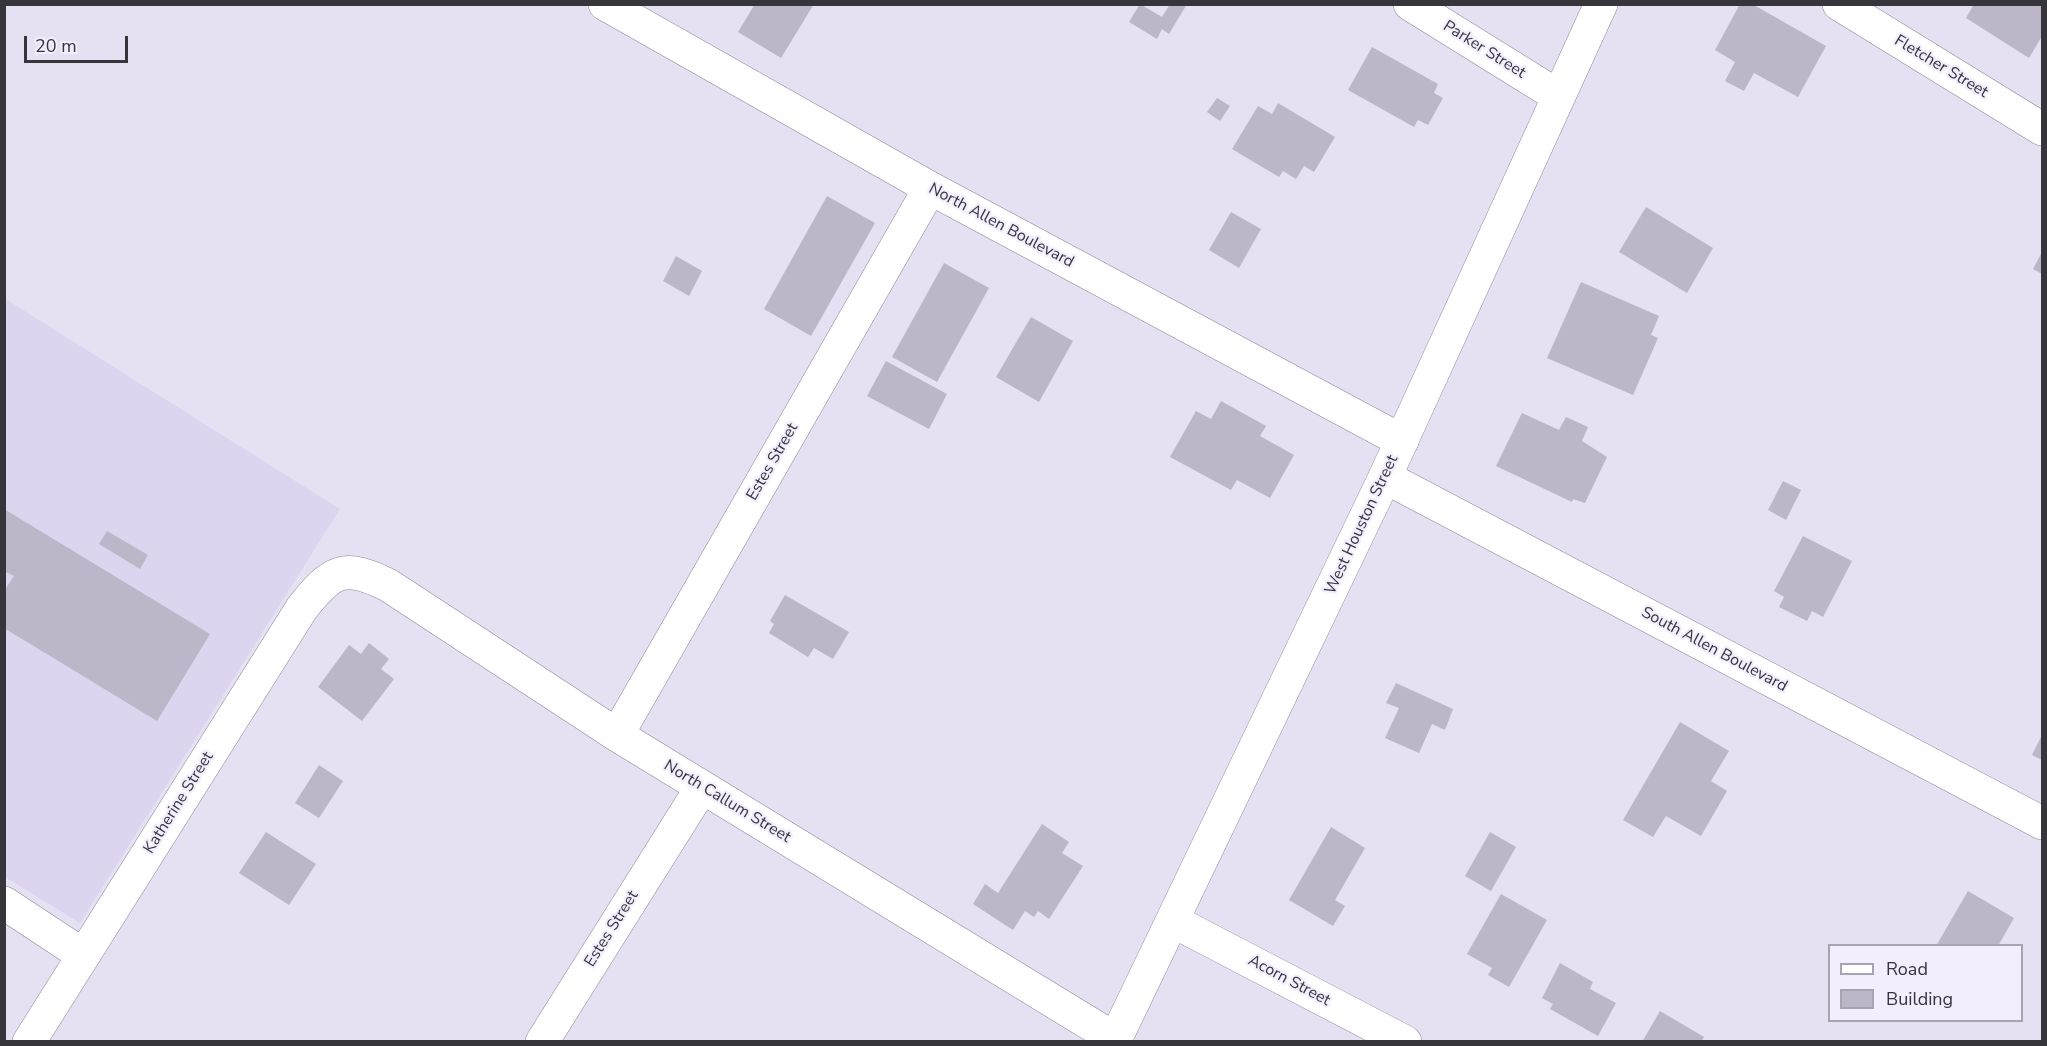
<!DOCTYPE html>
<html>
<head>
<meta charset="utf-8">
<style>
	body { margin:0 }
	#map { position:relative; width:2047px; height:1046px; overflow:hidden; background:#e5e0f2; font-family:"Nunito Sans",sans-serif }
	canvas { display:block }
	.frame { position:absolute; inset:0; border:6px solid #37353c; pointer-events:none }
	.legend { position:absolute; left:1828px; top:944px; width:195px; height:78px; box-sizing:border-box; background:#f2eefd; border:2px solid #a7a4b0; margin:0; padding:8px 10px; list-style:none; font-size:18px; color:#37353c }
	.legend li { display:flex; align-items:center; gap:12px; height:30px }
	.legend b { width:30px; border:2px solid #a7a4b0 }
	.scale { position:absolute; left:24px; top:36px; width:104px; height:27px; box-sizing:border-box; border:3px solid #37353c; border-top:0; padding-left:8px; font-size:18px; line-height:21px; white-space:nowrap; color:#37353c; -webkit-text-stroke:4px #f2eefd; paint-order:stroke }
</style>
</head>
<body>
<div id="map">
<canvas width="2047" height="1046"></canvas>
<div class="frame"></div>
<ul class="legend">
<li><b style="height:8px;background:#fff"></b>Road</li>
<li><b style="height:16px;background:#bcb6c8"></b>Building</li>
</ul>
<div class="scale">20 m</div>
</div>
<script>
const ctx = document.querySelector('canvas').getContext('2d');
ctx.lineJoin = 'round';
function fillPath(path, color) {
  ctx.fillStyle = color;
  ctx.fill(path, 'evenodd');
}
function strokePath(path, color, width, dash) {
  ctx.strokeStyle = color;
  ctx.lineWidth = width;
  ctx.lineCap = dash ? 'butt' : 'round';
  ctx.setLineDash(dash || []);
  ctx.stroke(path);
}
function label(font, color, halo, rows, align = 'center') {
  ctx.font = font + ' "Nunito Sans",sans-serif';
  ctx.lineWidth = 4.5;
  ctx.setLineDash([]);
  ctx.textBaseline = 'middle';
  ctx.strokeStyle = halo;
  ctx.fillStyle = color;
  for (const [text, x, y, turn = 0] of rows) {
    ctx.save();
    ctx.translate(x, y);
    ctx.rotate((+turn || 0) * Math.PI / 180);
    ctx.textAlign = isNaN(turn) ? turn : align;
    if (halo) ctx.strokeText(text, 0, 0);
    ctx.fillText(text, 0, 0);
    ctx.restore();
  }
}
const built = new Path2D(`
	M4,298L340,509L80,923L5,877Z`);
const building = new Path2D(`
	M755,4H814L781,58L738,32Z
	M1140,4L1162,17L1170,4H1187L1169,34L1162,29L1157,39L1129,22Z
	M1740,4H1752L1826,46L1798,97L1754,73L1744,91L1725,81L1735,62L1715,50Z
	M1974,4H2042V36L2029,58L1966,18Z
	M1372,47L1438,84L1434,93L1443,98L1428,125L1418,120L1414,127L1348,90Z
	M1217,98L1230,106L1220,121L1207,112Z
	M1278,103L1335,137L1314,172L1304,166L1296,179L1283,171L1279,177L1232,149L1258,106L1272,114Z
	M827,196L875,223L811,336L764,309Z
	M1646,207L1713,248L1687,293L1619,252Z
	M1231,212L1261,229L1239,268L1209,250Z
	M2042,252V274L2033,269Z
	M676,256L702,271L689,296L663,281Z
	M944,263L989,288L937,382L892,357Z
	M1581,282L1659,316L1651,335L1658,338L1633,395L1547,358Z
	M1031,317L1073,341L1039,402L996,377Z
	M886,361L947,394L929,429L867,396Z
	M1221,401L1266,426L1260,436L1294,455L1270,498L1237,480L1231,490L1170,457L1196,411L1211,419Z
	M1522,413L1559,430L1566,417L1588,427L1582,441L1607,457L1585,503L1573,499L1572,502L1496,466Z
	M1783,481L1801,490L1786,520L1768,510Z
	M4,509L210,634L157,721L4,628V591L14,576L4,571Z
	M107,531L148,555L140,569L99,544Z
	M1803,536L1852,561L1823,617L1812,611L1807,621L1779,607L1784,597L1774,591Z
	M785,595L849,632L833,659L814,648L808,657L769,633L774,624L770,621Z
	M369,643L389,659L381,669L394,679L362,721L318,687L349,645L361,654Z
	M1396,683L1453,709L1445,730L1432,724L1419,753L1385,738L1399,708L1386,703Z
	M1680,722L1729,751L1711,781L1727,791L1701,836L1666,816L1653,837L1623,820Z
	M2042,735V760L2032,755Z
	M319,765L343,781L319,818L295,803Z
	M1042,824L1069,842L1062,853L1083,866L1049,919L1038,911L1034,917L1025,911L1013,930L973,904L985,884L998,893Z
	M1331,827L1365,848L1335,900L1345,906L1333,926L1289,900Z
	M266,832L316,864L289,905L239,873Z
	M1490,832L1516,847L1491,891L1465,876Z
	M1968,891L2014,918L1998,946H1936Z
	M1501,894L1547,920L1509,987L1488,975L1492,968L1467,954Z
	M1560,963L1593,982L1590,989L1616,1003L1598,1036L1550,1009L1553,1004L1542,998Z
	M1660,1011L1704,1037L1701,1042H1642Z`);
const minor = new Path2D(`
	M605,4L930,188L1402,441
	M1410,4L1558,96
	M1839,4L2042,129
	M1385,477L2042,823
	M617,735L930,188
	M4,903L83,955
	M1173,921L1405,1042
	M29,1042L302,608C332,570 344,563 388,585L617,735L1115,1039
	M542,1042L702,787`);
const major = new Path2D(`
	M1114,1042L1385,477L1601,4`);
const streetNames = [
	["Parker Street",1484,50,32],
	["Fletcher Street",1941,67,31],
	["North Allen Boulevard",1001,226,28],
	["Estes Street",773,462,-60],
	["West Houston Street",1362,525,-65],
	["South Allen Boulevard",1714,650,28],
	["North Callum Street",727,802,31],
	["Katherine Street",179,803,-58],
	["Estes Street",612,929,-58],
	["Acorn Street",1289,981,28]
];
fillPath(built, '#ddd5ef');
fillPath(building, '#bcb6c8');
strokePath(minor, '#8c8798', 34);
strokePath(major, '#8c8798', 34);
strokePath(minor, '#fff', 33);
strokePath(major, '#fff', 33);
label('16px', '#37353c', '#f2eefd', streetNames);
</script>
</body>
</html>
